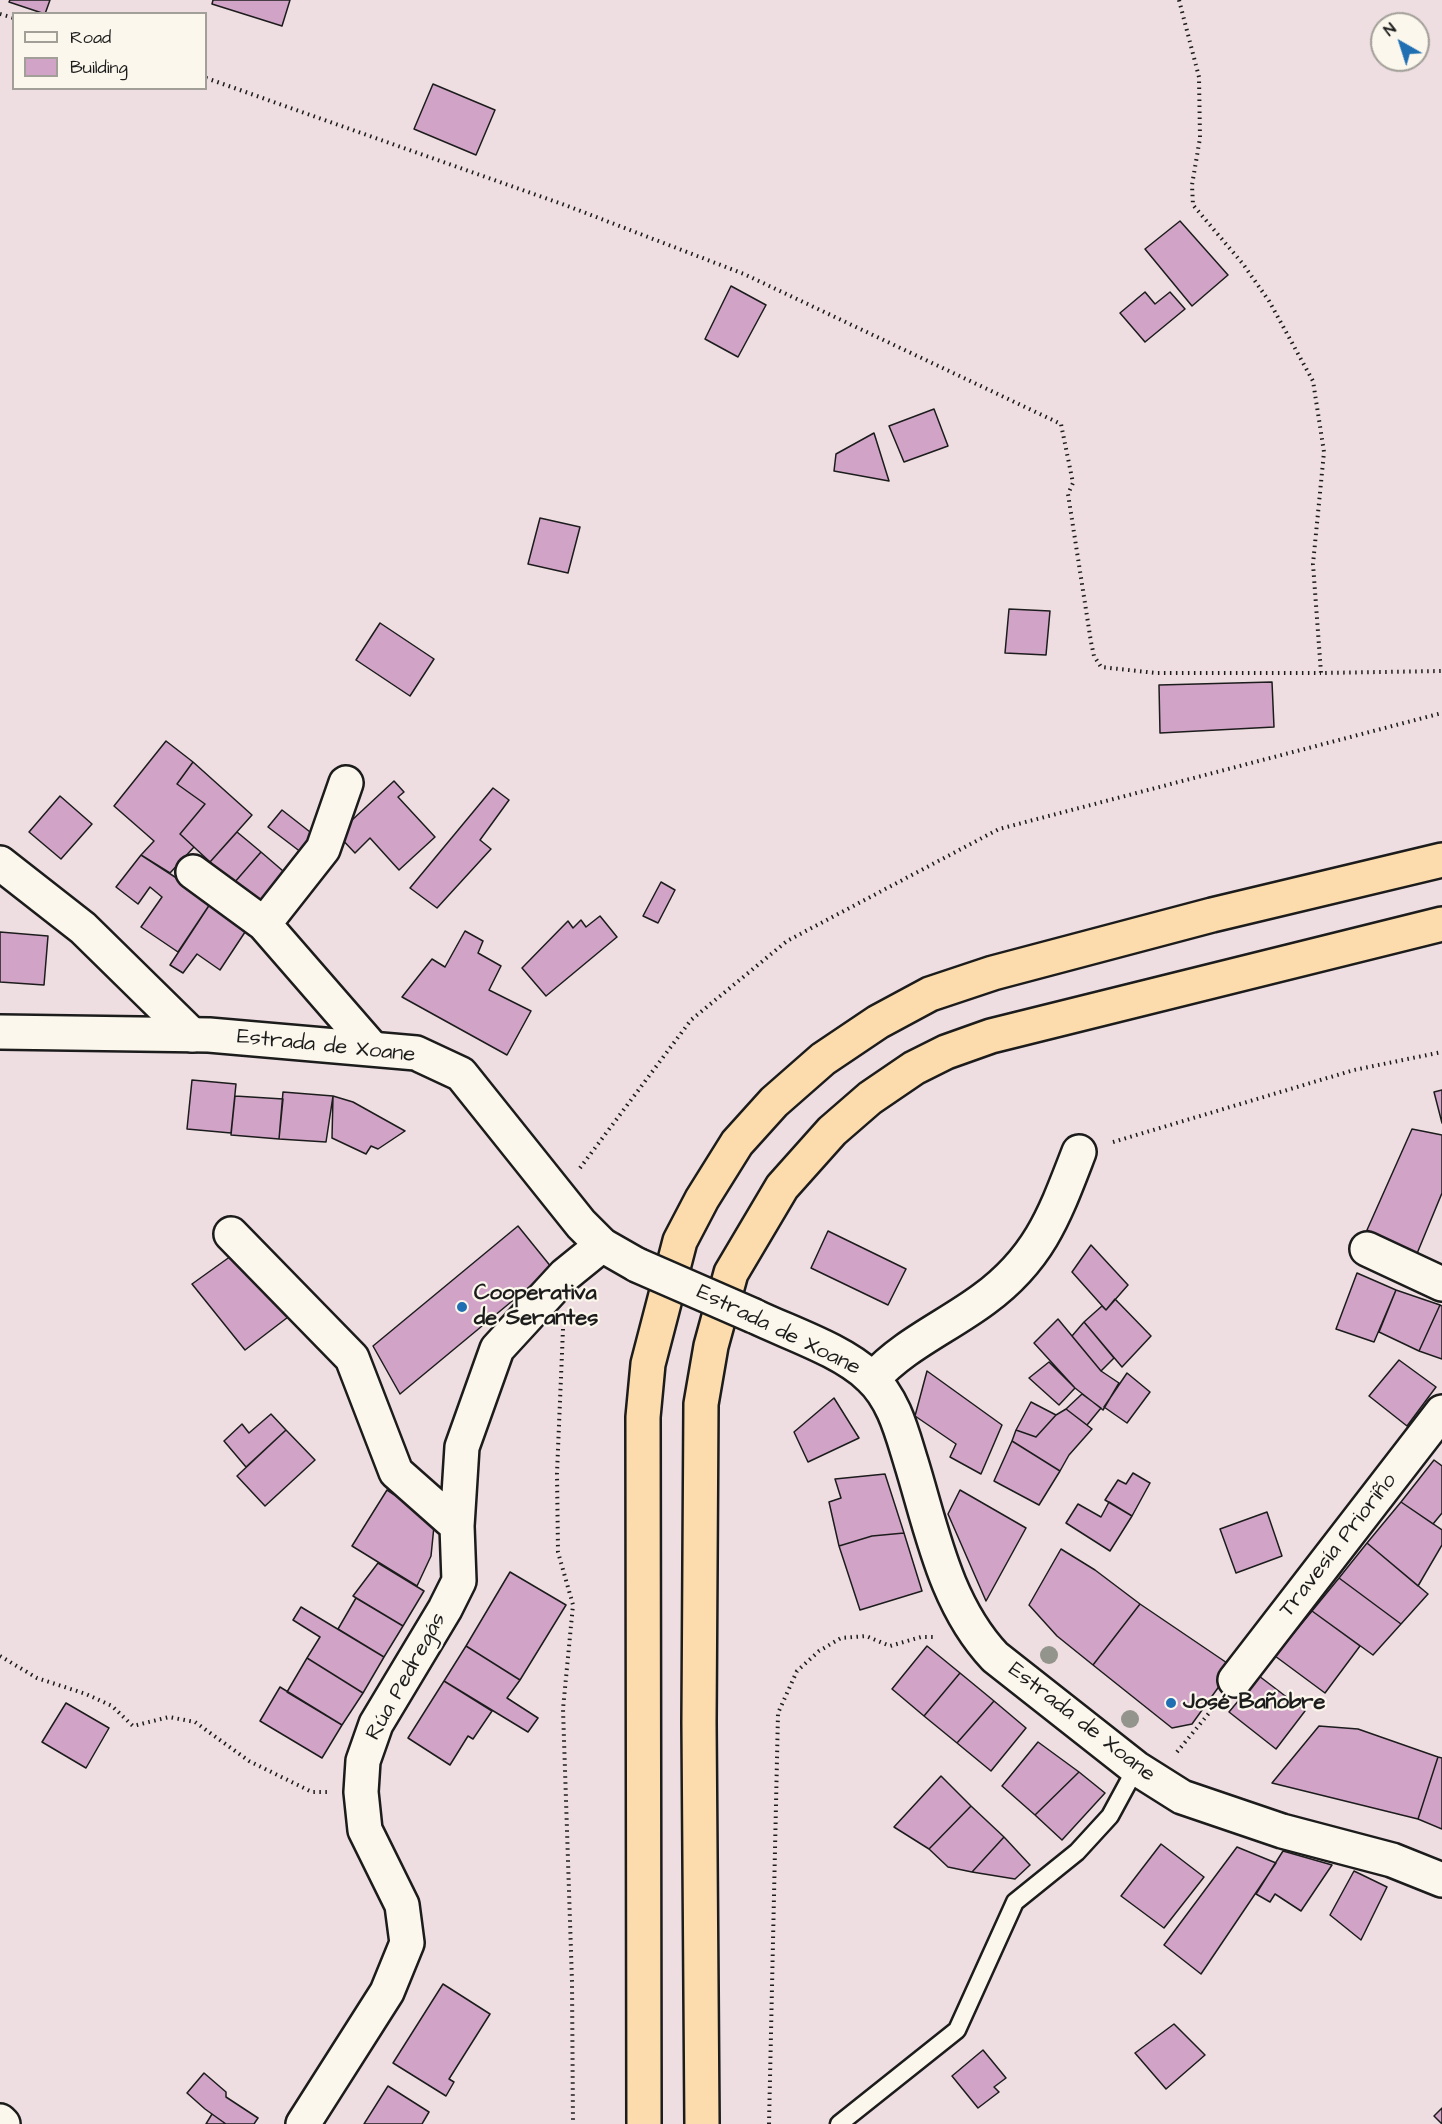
<!DOCTYPE html>
<html>
<head>
<meta charset="utf-8">
<style>
	body { margin:0 }
	#map { position:relative; width:1442px; height:2124px; overflow:hidden; background:#eedee1; font-family:"Architects Daughter",sans-serif }
	canvas { display:block }
	.legend { position:absolute; left:12px; top:12px; width:195px; height:78px; box-sizing:border-box; background:#fbf7ec; border:2px solid #a29f99; margin:0; padding:8px 10px; list-style:none; font-size:18px; color:#1c1c1c }
	.legend li { display:flex; align-items:center; gap:12px; height:30px }
	.legend b { width:30px; border:2px solid #a29f99 }
	.north { position:absolute; left:1370px; top:12px; width:60px; height:60px; box-sizing:border-box; background:#fbf7ec; border:2px solid #a29f99; border-radius:50%; rotate:321deg; font-size:16px; font-weight:700; line-height:24px; text-align:center; color:#1c1c1c }
	.north::after { content:''; display:block; margin:auto; width:21px; height:27px; background:#1f6fb2; clip-path:polygon(50% 0,100% 100%,50% 72%,0 100%) }
</style>
</head>
<body>
<div id="map">
<canvas width="1442" height="2124"></canvas>
<ul class="legend">
<li><b style="height:8px;background:#fbf7ec"></b>Road</li>
<li><b style="height:16px;background:#d1a4c7"></b>Building</li>
</ul>
<div class="north">N</div>
</div>
<script>
const ctx = document.querySelector('canvas').getContext('2d');
ctx.lineJoin = 'round';
function fillPath(path, color) {
  ctx.fillStyle = color;
  ctx.fill(path, 'evenodd');
}
function strokePath(path, color, width, dash) {
  ctx.strokeStyle = color;
  ctx.lineWidth = width;
  ctx.lineCap = dash ? 'butt' : 'round';
  ctx.setLineDash(dash || []);
  ctx.stroke(path);
}
function label(font, color, halo, rows, align = 'center') {
  ctx.font = font + ' "Architects Daughter",sans-serif';
  ctx.lineWidth = 4.5;
  ctx.setLineDash([]);
  ctx.textBaseline = 'middle';
  ctx.strokeStyle = halo;
  ctx.fillStyle = color;
  for (const [text, x, y, turn = 0] of rows) {
    ctx.save();
    ctx.translate(x, y);
    ctx.rotate((+turn || 0) * Math.PI / 180);
    ctx.textAlign = isNaN(turn) ? turn : align;
    if (halo) ctx.strokeText(text, 0, 0);
    ctx.fillText(text, 0, 0);
    ctx.restore();
  }
}
const building = new Path2D(`
	M10,0H50L45,14L9,2Z
	M213,0H290L282,26L212,4Z
	M433,84L495,110L476,155L414,129Z
	M1180,221L1228,275L1192,306L1145,249Z
	M731,286L766,305L738,357L705,339Z
	M1145,292L1155,304L1170,292L1185,309L1145,342L1120,313Z
	M934,409L948,446L904,462L889,426Z
	M874,433L889,481L834,471L836,454Z
	M540,518L580,527L568,573L528,564Z
	M1009,609L1050,611L1046,655L1005,653Z
	M380,623L434,659L410,696L356,660Z
	M1272,682L1274,727L1160,733L1159,685Z
	M166,741L193,762L177,784L205,804L180,834L194,847L170,873L141,855L154,841L114,806Z
	M193,762L252,815L210,862L180,834L205,804L177,784Z
	M394,781L404,792L398,797L435,837L399,870L370,838L355,853L337,834Z
	M493,788L509,800L480,840L491,849L437,908L410,888Z
	M60,796L92,824L61,859L29,832Z
	M282,810L319,839L306,856L268,827Z
	M237,832L261,852L234,883L210,862Z
	M261,852L290,877L264,908L234,883Z
	M141,855L212,901L178,952L141,927L162,897L150,887L138,904L116,887Z
	M661,882L675,890L658,923L643,916Z
	M212,901L249,926L220,970L197,954L183,973L170,965Z
	M600,916L617,937L546,996L522,968L568,921L573,928L581,920L586,927Z
	M465,931L483,941L478,953L501,966L489,990L531,1011L507,1055L402,997L432,959L445,967Z
	M0,932L48,936L44,985L0,982Z
	M192,1080L236,1084L231,1133L187,1129Z
	M1442,1090V1123L1434,1092Z
	M283,1092L333,1096L326,1142L279,1139Z
	M235,1096L283,1099L279,1139L231,1135Z
	M333,1096L353,1102L405,1131L378,1149L371,1146L366,1154L332,1138Z
	M1412,1129L1442,1135V1193L1416,1256L1367,1230Z
	M518,1226L552,1268L400,1394L373,1346Z
	M828,1231L906,1269L888,1305L811,1268Z
	M1091,1245L1128,1285L1106,1310L1072,1272Z
	M238,1251L292,1314L245,1350L192,1284Z
	M1357,1273L1396,1290L1374,1342L1336,1329Z
	M1396,1290L1440,1305L1419,1351L1379,1332Z
	M1115,1299L1151,1336L1122,1367L1084,1322L1102,1306L1106,1310Z
	M1440,1305L1442,1306V1359L1419,1351Z
	M1058,1319L1101,1371L1119,1383L1103,1410L1075,1388L1034,1343Z
	M1084,1322L1114,1358L1101,1371L1072,1336Z
	M1399,1360L1436,1387L1407,1426L1369,1396Z
	M1049,1362L1075,1388L1059,1405L1029,1378Z
	M927,1371L1002,1425L981,1474L950,1457L956,1444L915,1416Z
	M1127,1373L1150,1392L1127,1423L1104,1407Z
	M1082,1394L1101,1408L1087,1425L1066,1409Z
	M834,1398L859,1438L808,1462L794,1432Z
	M1031,1402L1056,1415L1036,1437L1016,1430Z
	M1066,1409L1092,1429L1069,1455L1060,1471L1012,1441L1016,1430L1036,1437L1056,1415Z
	M271,1414L286,1430L246,1467L224,1441L242,1424L249,1433Z
	M286,1430L315,1460L265,1506L237,1476Z
	M1012,1441L1060,1471L1039,1505L994,1481Z
	M1434,1460L1442,1466V1513L1433,1524L1401,1502Z
	M1133,1473L1150,1483L1132,1516L1105,1500L1118,1480L1126,1484Z
	M885,1474L904,1533L872,1536L839,1546L829,1502L841,1498L835,1479Z
	M387,1490L427,1516L434,1526L431,1556L417,1586L352,1546Z
	M960,1490L1026,1528L986,1601L948,1514Z
	M1109,1502L1132,1516L1110,1551L1066,1523L1078,1504L1101,1517Z
	M1401,1502L1442,1530V1545L1418,1586L1367,1543Z
	M1267,1512L1282,1556L1236,1573L1220,1529Z
	M904,1533L922,1591L860,1610L839,1546L872,1536Z
	M1367,1543L1428,1594L1401,1624L1339,1578Z
	M1061,1549L1095,1570L1140,1604L1093,1665L1057,1636L1029,1605Z
	M378,1563L424,1591L403,1626L353,1596Z
	M510,1572L566,1605L520,1680L466,1646Z
	M1339,1578L1401,1624L1373,1655L1312,1611Z
	M356,1598L403,1626L384,1657L338,1629Z
	M1140,1604L1233,1667L1192,1724L1172,1728L1093,1665Z
	M301,1607L384,1657L363,1693L307,1658L320,1637L293,1620Z
	M1312,1611L1360,1646L1325,1693L1275,1656Z
	M466,1646L520,1680L507,1698L538,1718L528,1732L444,1681Z
	M927,1646L960,1673L924,1716L892,1689Z
	M307,1658L363,1693L342,1725L287,1692Z
	M960,1673L994,1701L957,1743L924,1716Z
	M1259,1676L1305,1711L1276,1749L1229,1712Z
	M444,1681L492,1711L473,1739L468,1736L450,1765L408,1738Z
	M280,1687L342,1725L322,1758L260,1721Z
	M994,1701L1026,1728L991,1771L957,1743Z
	M66,1703L109,1728L86,1768L42,1742Z
	M1319,1726L1358,1729L1438,1757L1418,1819L1272,1783Z
	M1038,1742L1079,1772L1035,1815L1002,1786Z
	M1438,1757L1442,1758V1829L1418,1819Z
	M1079,1772L1105,1793L1062,1840L1035,1815Z
	M941,1776L971,1806L929,1849L894,1827Z
	M971,1806L1004,1837L972,1872L948,1867L929,1849Z
	M1004,1837L1030,1865L1015,1879L972,1872Z
	M1161,1844L1204,1877L1164,1928L1121,1896Z
	M1237,1847L1276,1863L1201,1974L1164,1945Z
	M1283,1851L1332,1865L1301,1911L1275,1894L1270,1902L1256,1894Z
	M1354,1871L1387,1887L1361,1940L1330,1915Z
	M443,1984L490,2014L449,2079L454,2082L446,2096L393,2063Z
	M1174,2024L1205,2055L1166,2089L1135,2053Z
	M983,2050L1006,2078L994,2087L999,2092L978,2108L952,2076Z
	M204,2073L226,2092V2097L258,2118L254,2124H226L205,2109L187,2093Z
	M388,2086L429,2112L422,2124H364Z
	M1442,2108V2124L1434,2116Z
	M212,2114L226,2124H206Z`);
const path = new Path2D(`
	M1179,0L1199,77L1200,138L1192,185L1193,205L1243,264L1269,301L1313,381L1324,452L1313,564L1321,673L1442,671
	M0,14L14,18
	M206,78L565,205L744,274L1061,424L1073,483L1068,494L1091,642L1094,656L1101,667L1156,673H1321
	M1113,1142L1354,1070L1442,1052
	M580,1168L691,1020L787,941L999,829L1442,713
	M563,1329L557,1473L558,1552L573,1605L563,1709L572,1982L573,2124
	M0,1656L37,1678L86,1694L112,1706L133,1726L169,1717L195,1722L249,1761L312,1792H327
	M1177,1752L1214,1707
	M769,2124L778,1713L797,1671L819,1651L841,1638L866,1636L890,1646L921,1637H936`);
const lane = new Path2D(`
	M839,2124L957,2030L1015,1902L1077,1852L1110,1816L1136,1768`);
const street = new Path2D(`
	M346,783L323,849L264,924L371,1047
	M0,863L83,928L192,1035
	M193,872L264,924
	M231,1234L352,1358L396,1472L457,1526
	M1367,1249L1442,1284
	M873,1379C903,1345 948,1326 984,1299C1040,1258 1055,1214 1079,1152
	M1235,1680L1442,1412
	M0,2121L3,2124
	M303,2124L387,1992L407,1943L402,1905L365,1830L361,1792L363,1761L376,1724L445,1609L459,1581L457,1526L462,1447L497,1349L565,1275L602,1245`);
const secondary = new Path2D(`
	M0,1032L209,1035L416,1053L461,1074L581,1224L602,1245L637,1265
	M754,1316C789,1333 842,1350 870,1377C894,1399 902,1433 911,1462C932,1530 945,1604 995,1657L1136,1768L1182,1797L1282,1831L1392,1860L1442,1880`);
const highway = new Path2D(`
	M644,2124L643,1417L648,1364L680,1241L702,1199L737,1143L774,1102L823,1059L878,1022L930,994L993,973L1212,915L1442,860
	M702,2124L699,1722L701,1404L711,1346L731,1273L782,1187L832,1131L870,1098L914,1068L946,1052L991,1036L1442,924`);
const secondaryBridge = new Path2D(`
	M637,1265L754,1316`);
const trees = [
	[1049,1655],
	[1130,1719]
];
const markers = [
	[462,1307,6,"#1f6fb2"],
	[1171,1703,6,"#1f6fb2"]
];
const streetNames = [
	["Estrada de Xoane",326,1047,6],
	["Estrada de Xoane",778,1331,26],
	["Travesía Prioriño",1339,1546,-52],
	["Rúa Pedregás",407,1677,-61],
	["Estrada de Xoane",1081,1723,38]
];
const poiNames = [
	["Cooperativa",474,1294],
	["de Serantes",474,1319],
	["José Bañobre",1183,1703]
];
fillPath(building, '#d1a4c7');
strokePath(building, '#1c1c1c', 1.5);
strokePath(lane, '#1c1c1c', 21);
strokePath(street, '#1c1c1c', 38);
strokePath(secondary, '#1c1c1c', 38);
strokePath(highway, '#1c1c1c', 38);
strokePath(path, '#1c1c1c', 4, [1.5, 4.5]);
strokePath(lane, '#fbf7ec', 16);
strokePath(street, '#fbf7ec', 33);
strokePath(secondary, '#fbf7ec', 33);
strokePath(highway, '#fcdcac', 33);
strokePath(secondaryBridge, '#1c1c1c', 38, []);
strokePath(secondaryBridge, '#fbf7ec', 33);
ctx.fillStyle = '#93958d';
for (const [x, y] of trees) {
  ctx.beginPath();
  ctx.arc(x, y, 9, 0, 2 * Math.PI);
  ctx.fill();
}
for (const [x, y, r, color] of markers) {
  const dot = new Path2D();
  dot.arc(x, y, r, 0, 2 * Math.PI);
  ctx.fillStyle = color;
  ctx.fill(dot);
  strokePath(dot, '#fbf7ec', 2);
}
label('22px', '#1c1c1c', '#fbf7ec', streetNames);
label('bold 22px', '#1c1c1c', '#fbf7ec', poiNames, 'left');
</script>
</body>
</html>
